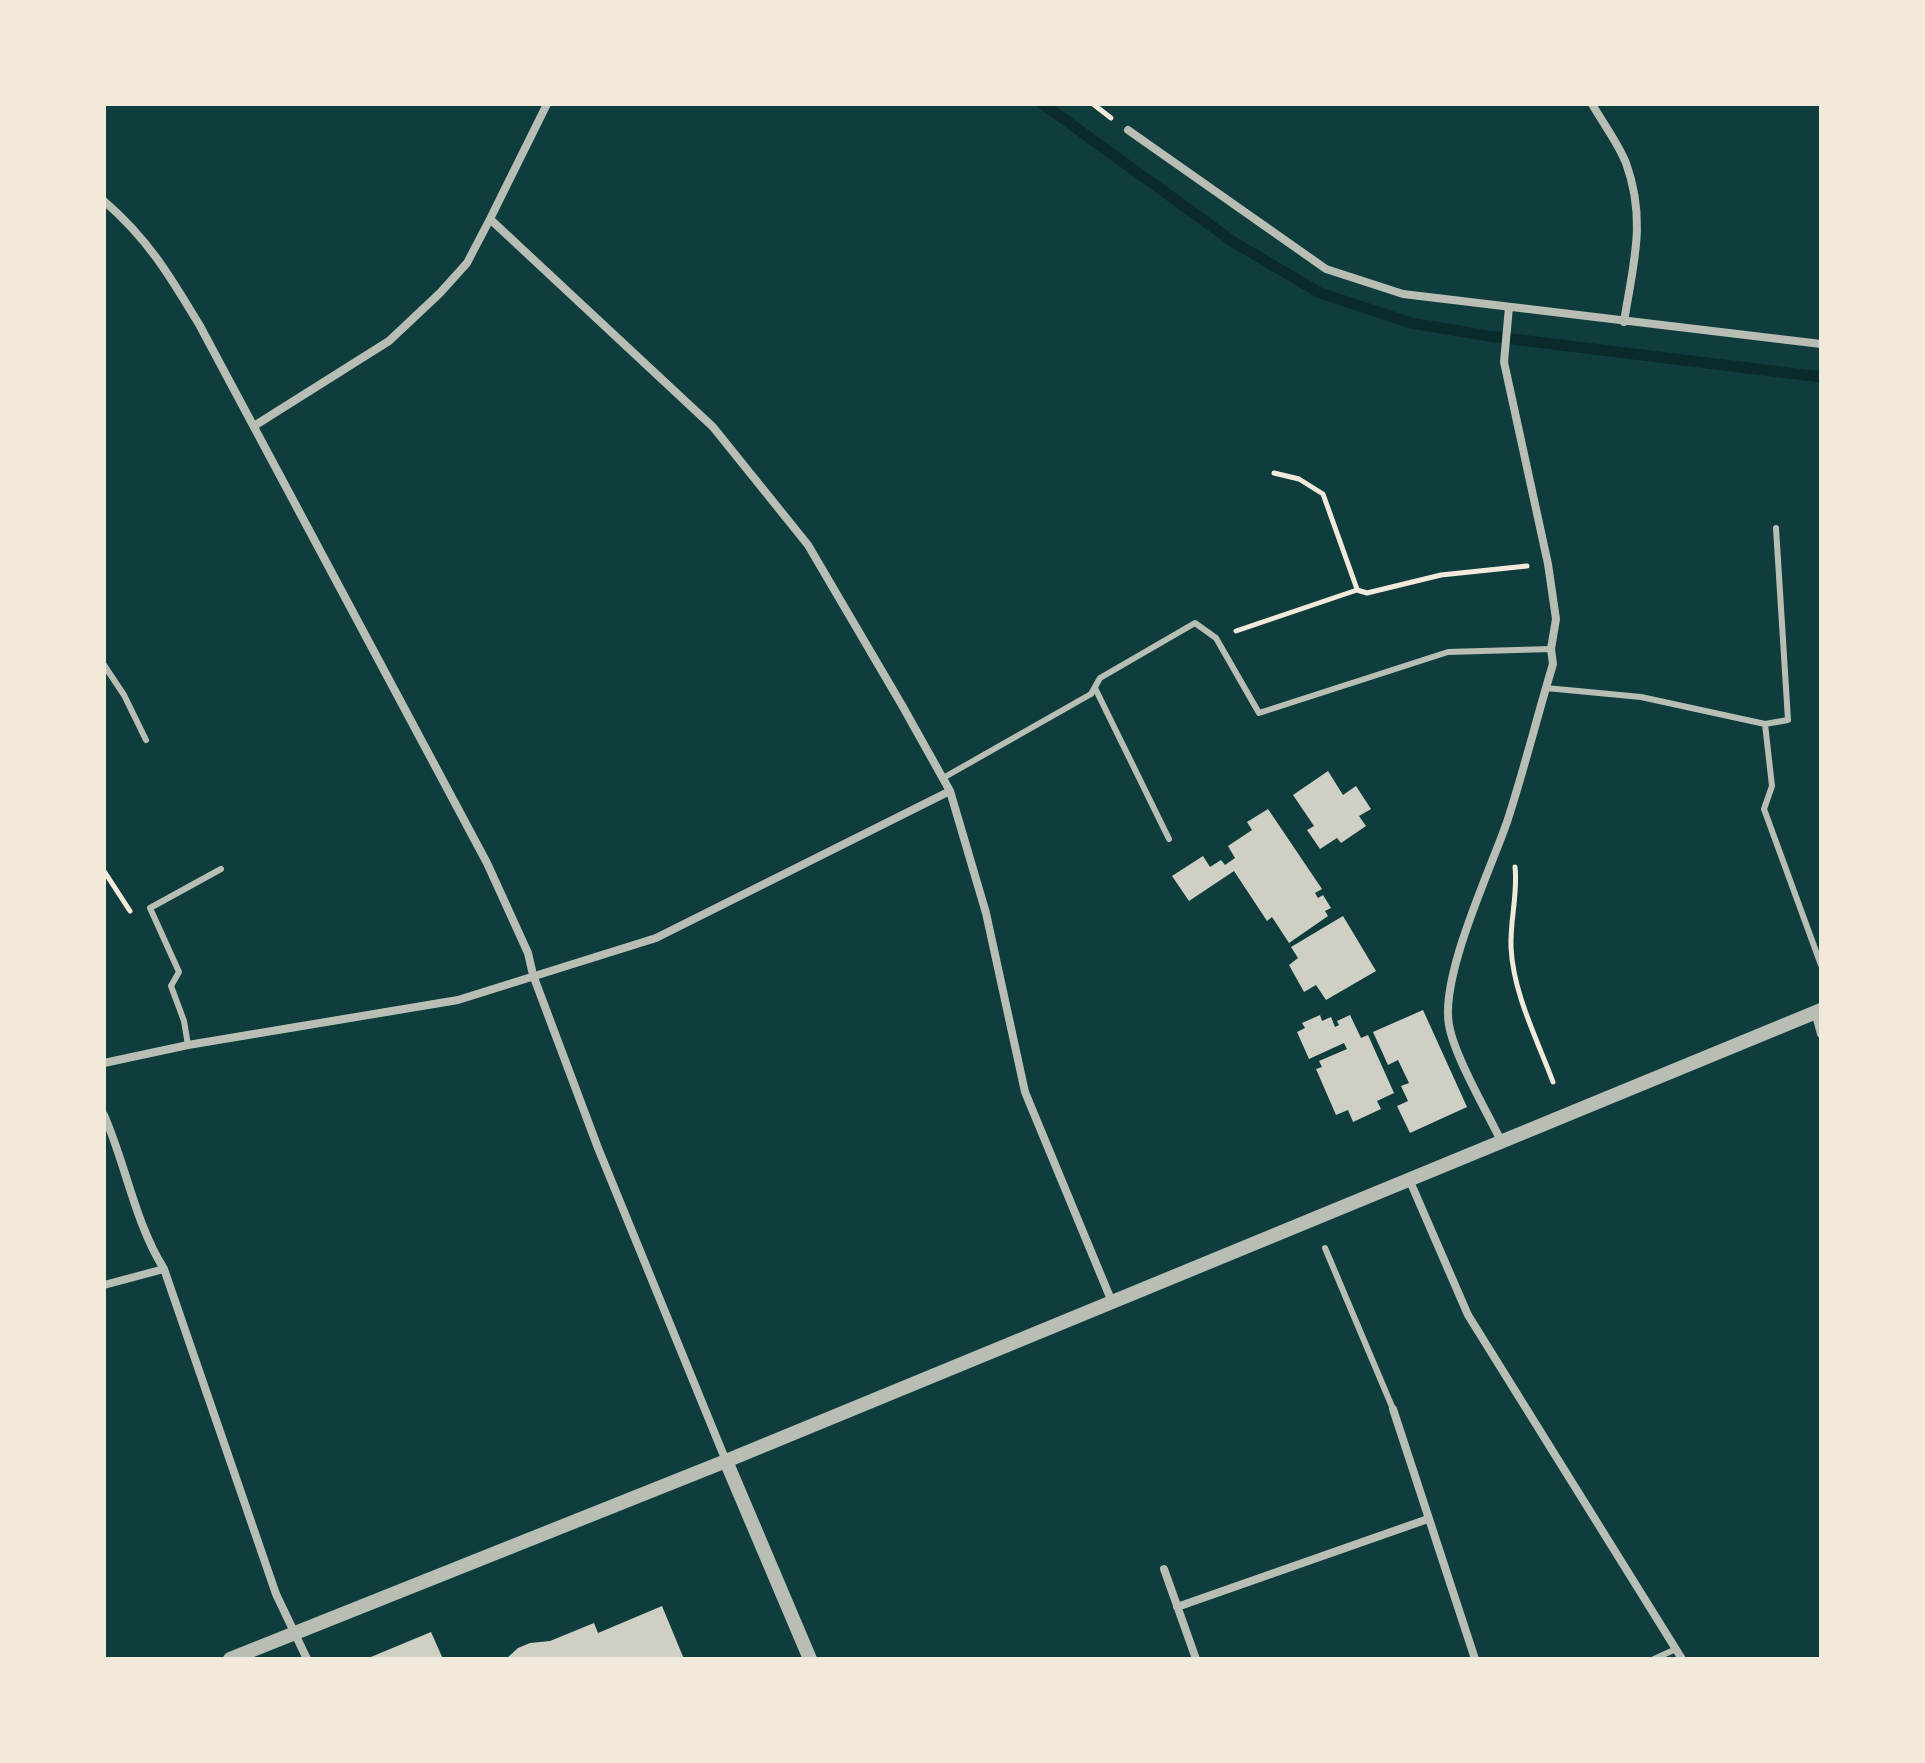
<!DOCTYPE html>
<html>
<head>
<meta charset="utf-8">
<style>
	body { margin:0 }
	#map { position:relative; width:1925px; height:1763px; overflow:hidden; background:#0f3d3e; font-family:"Titillium Web",sans-serif }
	canvas { display:block }
	.frame { position:absolute; inset:0; border:106px solid #f1e9da; pointer-events:none }
</style>
</head>
<body>
<div id="map">
<canvas width="1925" height="1763"></canvas>
<div class="frame"></div>
</div>
<script>
const ctx = document.querySelector('canvas').getContext('2d');
ctx.lineJoin = 'round';
function strokePath(path, color, width, dash) {
  ctx.strokeStyle = color;
  ctx.lineWidth = width;
  ctx.lineCap = dash ? 'butt' : 'round';
  ctx.setLineDash(dash || []);
  ctx.stroke(path);
}
function fillPath(path, color) {
  ctx.fillStyle = color;
  ctx.fill(path, 'evenodd');
}
const stream = new Path2D(`
	M1043,104L1235,243L1320,293L1411,323L1488,336L1821,377`);
const building = new Path2D(`
	M1328,771L1343,795L1356,786L1371,809L1359,816L1366,826L1341,843L1337,838L1320,849L1307,830L1314,826L1293,795Z
	M1268,809L1322,889L1315,893L1318,898L1323,895L1331,908L1325,911L1328,916L1289,943L1272,917L1267,921L1234,871L1189,901L1172,876L1203,856L1210,867L1221,860L1225,865L1235,858L1228,846L1252,830L1247,822Z
	M1343,916L1376,971L1326,1000L1316,985L1304,992L1289,965L1298,958L1291,947Z
	M1423,1010L1467,1107L1410,1133L1397,1106L1408,1101L1401,1086L1409,1083L1398,1060L1388,1065L1373,1032Z
	M1320,1015L1322,1021L1331,1017L1335,1027L1339,1025L1337,1021L1350,1015L1361,1038L1368,1035L1394,1093L1377,1101L1381,1109L1353,1122L1348,1110L1336,1115L1316,1069L1322,1067L1319,1061L1347,1049L1344,1043L1309,1059L1297,1032L1305,1028L1302,1023Z
	M662,1606L684,1659H506L518,1648L530,1643L550,1641L594,1623L598,1633Z
	M431,1632L443,1659H366Z`);
const path = new Path2D(`
	M1093,104L1111,118
	M1274,473L1299,479L1323,494L1357,589
	M1236,631L1357,590L1367,593L1441,575L1527,566
	M1515,867C1518,893 1510,920 1511,947C1513,993 1537,1039 1553,1082
	M104,871L130,911`);
const service = new Path2D(`
	M104,665L124,695L146,740
	M1095,688L1169,839
	M1546,688L1641,697L1765,724L1788,720L1776,528
	M1765,724L1772,786L1764,809L1821,965
	M943,778L1091,694L1100,678L1195,623L1216,638L1259,713L1448,652L1551,649
	M188,1045L184,1021L171,986L179,972L150,908L221,869
	M1325,1248L1393,1409
	M1654,1659L1676,1649`);
const minor = new Path2D(`
	M1592,104C1603,123 1618,143 1626,163C1647,221 1633,264 1624,322
	M1128,130L1326,269L1403,294L1821,344
	M104,201C149,240 170,276 200,326L487,863L528,953L533,975L598,1148L726,1461
	M490,219L547,104
	M254,426L389,341L440,293L467,263L490,219L713,427L808,545L903,707L950,791L986,913L1025,1092L1112,1302
	M1815,1012L1821,1034
	M104,1063L188,1045L458,1000L656,938L950,791
	M104,1115C126,1165 135,1223 164,1269L276,1594L307,1659
	M1501,1141C1486,1110 1454,1055 1449,1025C1440,976 1490,871 1507,822C1524,770 1537,717 1553,664L1551,649L1556,619L1548,564L1504,362L1509,307
	M1409,1179L1468,1315L1682,1659
	M104,1285L164,1269
	M1393,1409L1475,1659
	M1164,1569L1196,1659
	M1177,1607L1428,1519`);
const tertiary = new Path2D(`
	M726,1461L810,1659
	M230,1659L726,1461L1821,1010`);
strokePath(stream, '#0a2a2b', 11);
fillPath(building, '#cfcfc3');
strokePath(path, '#f1e9da', 5);
strokePath(service, '#b8beb3', 6);
strokePath(minor, '#b8beb3', 8);
strokePath(tertiary, '#b8beb3', 14);
</script>
</body>
</html>
